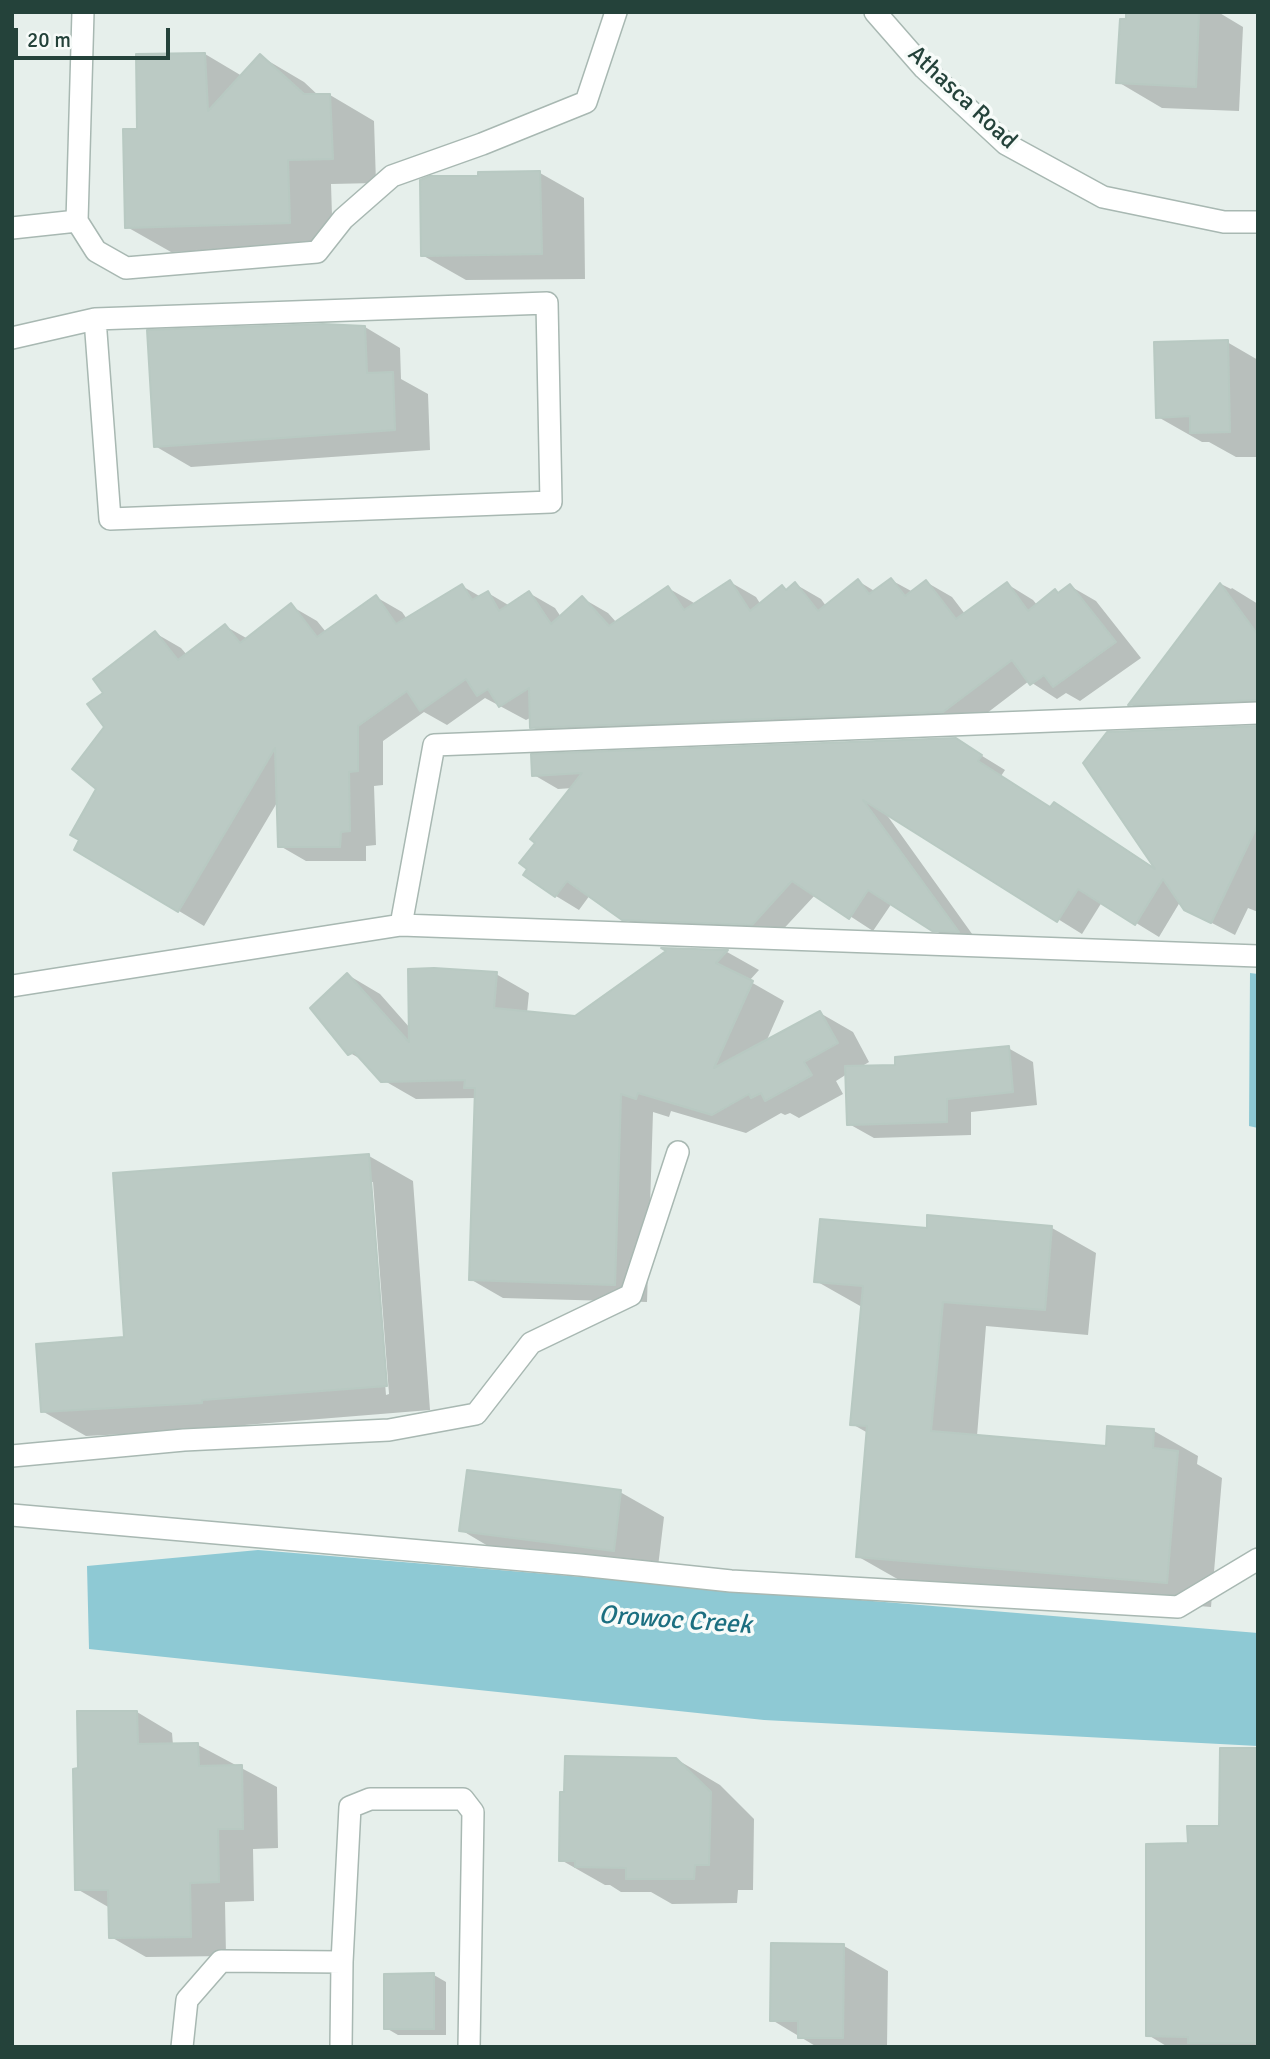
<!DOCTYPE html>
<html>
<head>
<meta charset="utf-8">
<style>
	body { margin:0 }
	#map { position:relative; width:1270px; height:2059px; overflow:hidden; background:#e6efeb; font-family:Signika,sans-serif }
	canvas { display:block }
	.frame { position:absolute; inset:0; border:14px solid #24423a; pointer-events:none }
	.scale { position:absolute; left:14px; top:28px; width:156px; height:32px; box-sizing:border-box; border:4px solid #24423a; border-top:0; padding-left:9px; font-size:21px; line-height:24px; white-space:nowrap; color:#24423a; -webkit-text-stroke:5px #f7fbf9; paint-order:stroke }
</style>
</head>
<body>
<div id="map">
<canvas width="1270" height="2059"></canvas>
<div class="frame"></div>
<div class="scale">20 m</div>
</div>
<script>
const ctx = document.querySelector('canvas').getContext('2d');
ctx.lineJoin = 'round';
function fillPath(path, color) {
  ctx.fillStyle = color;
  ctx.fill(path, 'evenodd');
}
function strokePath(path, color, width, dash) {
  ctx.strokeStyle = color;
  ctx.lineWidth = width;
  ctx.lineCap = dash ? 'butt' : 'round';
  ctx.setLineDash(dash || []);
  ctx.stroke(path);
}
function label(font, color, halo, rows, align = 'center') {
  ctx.font = font + ' Signika,sans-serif';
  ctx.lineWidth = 7;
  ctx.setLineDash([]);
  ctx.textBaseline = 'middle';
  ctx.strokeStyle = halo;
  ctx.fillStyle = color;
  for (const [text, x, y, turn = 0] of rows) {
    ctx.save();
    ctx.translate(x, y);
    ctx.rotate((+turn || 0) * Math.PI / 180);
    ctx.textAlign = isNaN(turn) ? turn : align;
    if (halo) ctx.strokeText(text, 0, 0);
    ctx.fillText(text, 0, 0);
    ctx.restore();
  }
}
const water = new Path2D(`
	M1250,973L1258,974V1128L1249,1126Z
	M258,1550L1258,1633V1746L764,1720L89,1649L87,1566Z`);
const shadow = new Path2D(`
	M1128,12H1218L1243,27L1239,111L1162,108L1118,82Z
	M205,54L242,76L260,56L304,82L319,96L330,95L374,121L376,183L331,184L333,248L171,252L127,227L139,130Z
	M540,173L584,198L585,279L466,280L422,255L480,178Z
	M365,327L400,348L401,379L428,394L430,450L191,467L155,446Z
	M1227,342L1258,360V457H1236L1209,442H1202L1158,417Z
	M891,580L913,592L926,582L952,597L965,614L1007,584L1033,600L1038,606L1070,586L1096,601L1141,658L1080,701L1066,693L1057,699L1029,681L970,726L558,742L532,727V717L526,720L485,698L447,725L424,712L383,741V785L374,786L376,845L366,846V861H306L280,846L278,801L204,926L179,911L98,788L106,727L105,694L155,633L181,648L187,655L225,626L248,639L291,606L317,621L326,632L376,597L402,612L407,619L462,586L481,597L488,593L510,606L529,593L555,608L561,617L582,598L608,613L617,623L668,588L694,603L730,582L756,597L761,605L782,587L787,590L795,584L821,599L826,606L858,581L876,592Z
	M1221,584L1231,589L1232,588L1258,604V714L1153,718L1130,704Z
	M1258,728V912L1248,908L1235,935L1185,909L1180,902L1159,937L1102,902L1082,934L884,811L980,945L957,944L892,903L873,931L816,894L776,937L647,933L590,895L579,910L556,896L538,842L573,788L558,789L534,775L956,740L1005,770L1001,776L1051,809L1078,818L1159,871Z
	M667,949L727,952L759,970L749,981L784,1001L766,1042L820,1013L853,1032L869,1062L859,1068L897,1066L1008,1048L1033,1062L1037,1105L971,1112V1135L874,1138L849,1124L847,1074L836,1081L843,1094L799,1118L790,1113L785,1115L781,1113L746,1133L671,1111L669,1117L653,1112L647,1302L503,1298L470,1279L476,1098L416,1099L383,1080L368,1063L350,1053L348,975L380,994L410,1028L496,974L529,993L527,1013L576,1017L669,951Z
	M369,1156L413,1181L430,1410L245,1425V1428L86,1436L42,1411L126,1339ZM369,1182H373L389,1394L386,1395Z
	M1052,1228L1096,1253L1088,1335L986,1326L977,1436L1107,1447L1154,1431L1198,1456L1197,1464L1222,1478L1211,1607L901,1581L857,1556L868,1433L852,1424L862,1307L816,1281L929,1230Z
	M620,1492L664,1517L657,1575L505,1556L461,1530Z
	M137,1712L172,1733L173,1745H198L277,1787L278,1848L253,1849L254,1901L225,1902L226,1956L146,1957L111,1937L110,1908L77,1889L80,1770Z
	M676,1759L720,1785L754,1819L753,1890H738L737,1903L672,1904L651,1892H621L610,1885H605L561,1860Z
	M1258,1813V2047H1168L1148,2035L1190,1845L1221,1828Z
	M844,1946L888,1971L887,2047H817L772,2020Z
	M434,1975L446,1982V2035H398L386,2028Z`);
const building = new Path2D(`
	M1126,12H1199L1196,87L1116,83L1120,19H1126Z
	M205,53L208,111L260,54L304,94H330L333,159L288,160L290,223L125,228L123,129H137L136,54Z
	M540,171L542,254L421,256L420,180L430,176H478V172Z
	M323,324L365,326L367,373L393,372L395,430L154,447L147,330Z
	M1228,340L1230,432L1190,433V416L1156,418L1154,342Z
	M891,578L905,596L926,580L956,619L1007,582L1028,611L1055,589L1058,593L1070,584L1116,642L1053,687L1044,675L1030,685L1012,660L943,712L530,728L529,688L499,707L488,689L477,696L466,679L420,711L407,691L358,726V771L349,772L350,831L341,832L340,847H278L275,748L178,912L74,850L79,840L70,835L96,789L72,769L104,727L87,704L103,693L93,679L155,631L178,660L225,624L240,643L291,603L317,637L376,595L396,624L462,584L472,600L488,591L499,611L529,591L551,624L582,596L609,626L668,586L684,610L730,580L750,611L782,585L786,590L795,582L818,611L858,579L869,594Z
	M1220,583L1258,635V700L1128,705Z
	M1258,726V824L1211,923L1184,910L1163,879L1135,925L1078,889L1057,922L863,800L959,932L932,931L868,890L849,919L792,881L752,925L622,920L567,881L555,897L523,875L527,869L519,863L535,843L530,839L582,773L532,776L531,754L956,738L982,755L978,761L1050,807L1054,802L1155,869L1083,763L1107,732Z
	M661,948L728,950L716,963L753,981L714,1068L820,1011L838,1043L804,1062L812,1075L765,1101L761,1093L751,1098L749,1094L712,1115L638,1093L636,1099L621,1094L615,1285L469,1280L475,1088H464L465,1080L381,1082L354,1052L348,1055L310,1008L347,973L409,1042L408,969L434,968L497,972L494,1008L575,1016L666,951Z
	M1009,1046L1013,1092L947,1099V1122L847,1125L845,1066L895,1065V1057Z
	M369,1154L387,1386L202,1400V1403L41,1412L36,1344L124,1337L113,1173Z
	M927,1215L1052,1226L1045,1310L943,1302L931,1431L1106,1446L1107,1426L1154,1429L1153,1448L1178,1451L1167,1583L856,1557L867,1426L850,1425L863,1286L814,1282L820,1219L927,1228Z
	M467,1470L621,1490L614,1551L459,1531Z
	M77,1711H137L138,1744L198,1743L199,1766L242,1765L243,1829H218L219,1882L190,1883L191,1937L109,1938L108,1890H75L73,1769L78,1768Z
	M1220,1748H1258V2043H1188V2037L1146,2036V1844L1188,1843L1187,1826H1219Z
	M565,1756L676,1758L711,1792L709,1865H695L694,1879H626V1868L575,1867V1861H559L560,1792H564Z
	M771,1943L844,1944L843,2038H798V2021H770Z
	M434,1973V2029H384V1974Z`);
const service = new Path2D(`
	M77,221L96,251L126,268L317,252L343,219L392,176L482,144L586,102L616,12
	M12,228L77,221L83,12
	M12,338L95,319L547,303L551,502L110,519L95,319
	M401,925L434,745L1258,713
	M12,986L401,925L1258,956
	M12,1456L184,1440L389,1430L476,1414L531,1343L631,1295L678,1152
	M12,1515L580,1565L731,1581L1178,1607L1258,1559
	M182,2047L187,2000L221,1961L342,1962L350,1807L370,1799H463L473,1812L469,2047
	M341,2047L342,1962`);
const minor = new Path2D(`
	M875,12L924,68L1006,144L1103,197L1224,222H1258`);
const streetNames = [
	["Athasca Road",962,98,43]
];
const waterNames = [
	["Orowoc Creek",675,1621,4]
];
fillPath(water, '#8ec9d4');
fillPath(shadow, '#0003');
fillPath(building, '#bbcac4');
strokePath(building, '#b8c9c2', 2);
strokePath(service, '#a8b8b2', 24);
strokePath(minor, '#a8b8b2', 24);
strokePath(service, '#fff', 21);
strokePath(minor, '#fff', 21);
label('24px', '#24423a', '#f7fbf9', streetNames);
label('italic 26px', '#1c6f80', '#f7fbf9', waterNames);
</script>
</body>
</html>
